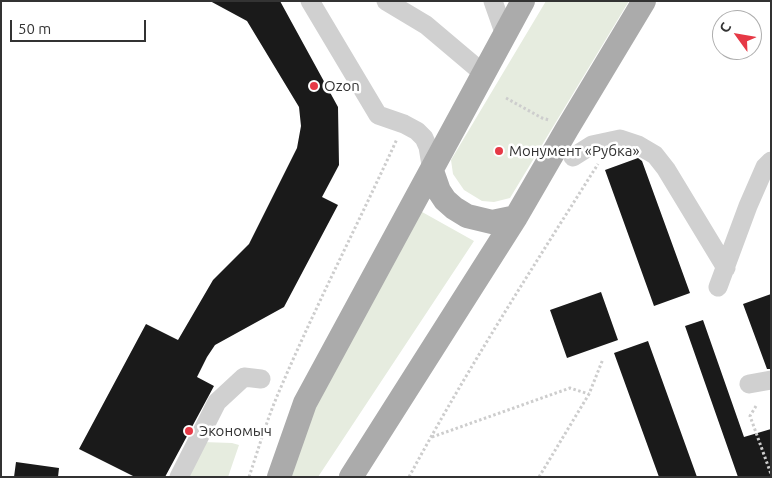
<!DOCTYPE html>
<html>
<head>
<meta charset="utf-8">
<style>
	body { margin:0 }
	#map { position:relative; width:772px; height:478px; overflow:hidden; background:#fff; font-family:Ubuntu,sans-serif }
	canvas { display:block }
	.frame { position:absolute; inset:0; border:2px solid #333; pointer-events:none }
	.north { position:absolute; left:712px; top:10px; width:50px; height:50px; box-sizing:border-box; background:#fff; border:1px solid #adadad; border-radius:50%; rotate:302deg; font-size:14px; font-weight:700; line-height:20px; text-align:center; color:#333 }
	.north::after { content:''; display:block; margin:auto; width:18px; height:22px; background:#e63946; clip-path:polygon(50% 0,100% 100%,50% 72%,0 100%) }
	.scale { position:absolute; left:10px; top:20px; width:136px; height:22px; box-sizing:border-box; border:2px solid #333; border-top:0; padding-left:6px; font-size:15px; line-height:18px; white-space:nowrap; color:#333; -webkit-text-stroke:4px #fff; paint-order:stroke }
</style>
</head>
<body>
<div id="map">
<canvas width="772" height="478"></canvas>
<div class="frame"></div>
<div class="north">С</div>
<div class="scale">50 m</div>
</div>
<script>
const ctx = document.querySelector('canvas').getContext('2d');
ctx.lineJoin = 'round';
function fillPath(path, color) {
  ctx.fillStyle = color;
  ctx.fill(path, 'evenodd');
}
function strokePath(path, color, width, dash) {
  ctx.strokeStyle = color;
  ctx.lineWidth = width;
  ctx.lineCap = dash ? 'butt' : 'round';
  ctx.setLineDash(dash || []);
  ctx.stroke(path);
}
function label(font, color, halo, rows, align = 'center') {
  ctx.font = font + ' Ubuntu,sans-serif';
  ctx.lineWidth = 5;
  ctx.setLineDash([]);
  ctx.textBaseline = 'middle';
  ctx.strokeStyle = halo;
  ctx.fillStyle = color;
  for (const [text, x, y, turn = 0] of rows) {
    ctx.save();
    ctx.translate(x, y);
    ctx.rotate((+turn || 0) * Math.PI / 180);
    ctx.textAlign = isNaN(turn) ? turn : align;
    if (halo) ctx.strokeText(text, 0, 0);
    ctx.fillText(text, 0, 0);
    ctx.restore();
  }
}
const green = new Path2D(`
	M546,1H629L510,198L494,202L482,201L464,190L453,174L451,160Z
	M415,208L474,241L318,477H286L306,412Z
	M203,442L232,443L239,445L228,477H186Z`);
const building = new Path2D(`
	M210,1H280L338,107L339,165L322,197L338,205L284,307L215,345L207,357L197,377L214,386L165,477H135L79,449L146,324L178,340L213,280L249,244L297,148L301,126L299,107L247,21Z
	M638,158L642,161L690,293L654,306L605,170Z
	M601,292L618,340L567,358L550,310Z
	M771,294V369H767L743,304Z
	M703,320L744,437L771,429V477H738L685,326Z
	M648,341L697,477H659L614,353Z
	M16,462L59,468L58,477H14Z`);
const path = new Path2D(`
	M506,98L542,118L549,120
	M756,406L750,416L771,474
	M432,437L570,388L589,394
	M249,477C259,447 268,416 281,387C317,303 359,222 397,139
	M409,477C467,369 533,267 598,164
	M539,477L589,394L603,359`);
const minor = new Path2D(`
	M310,1L378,115L404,124L417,131L424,138L428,147L432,171
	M386,1L426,25L484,74
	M493,1L505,35
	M573,157L592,145L620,139L638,145L655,155L666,169L726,268
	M718,287L748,206L765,167L771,161
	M749,384L771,380
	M179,477L217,402L244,377L261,379`);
const major = new Path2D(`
	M432,171L439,191L445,200L454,208L467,216L492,222L516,217
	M279,477L305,403L523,1
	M351,477L516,217L567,129L644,1`);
const markers = [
	[314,86,5,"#e63946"],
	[499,151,5,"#e63946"],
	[189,431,5,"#e63946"]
];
const poiNames = [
	["Ozon",324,86],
	["Монумент «Рубка»",509,151],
	["Экономыч",199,431]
];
fillPath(green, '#e6ecdf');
fillPath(building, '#1a1a1a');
strokePath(path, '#cdcdcd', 3, [2.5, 2.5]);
strokePath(minor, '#d0d0d0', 19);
strokePath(major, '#ababab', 24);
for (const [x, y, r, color] of markers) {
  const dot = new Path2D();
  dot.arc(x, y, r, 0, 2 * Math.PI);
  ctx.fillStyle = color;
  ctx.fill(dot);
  strokePath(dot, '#fff', 2);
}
label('15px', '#333', '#fff', poiNames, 'left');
</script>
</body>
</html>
